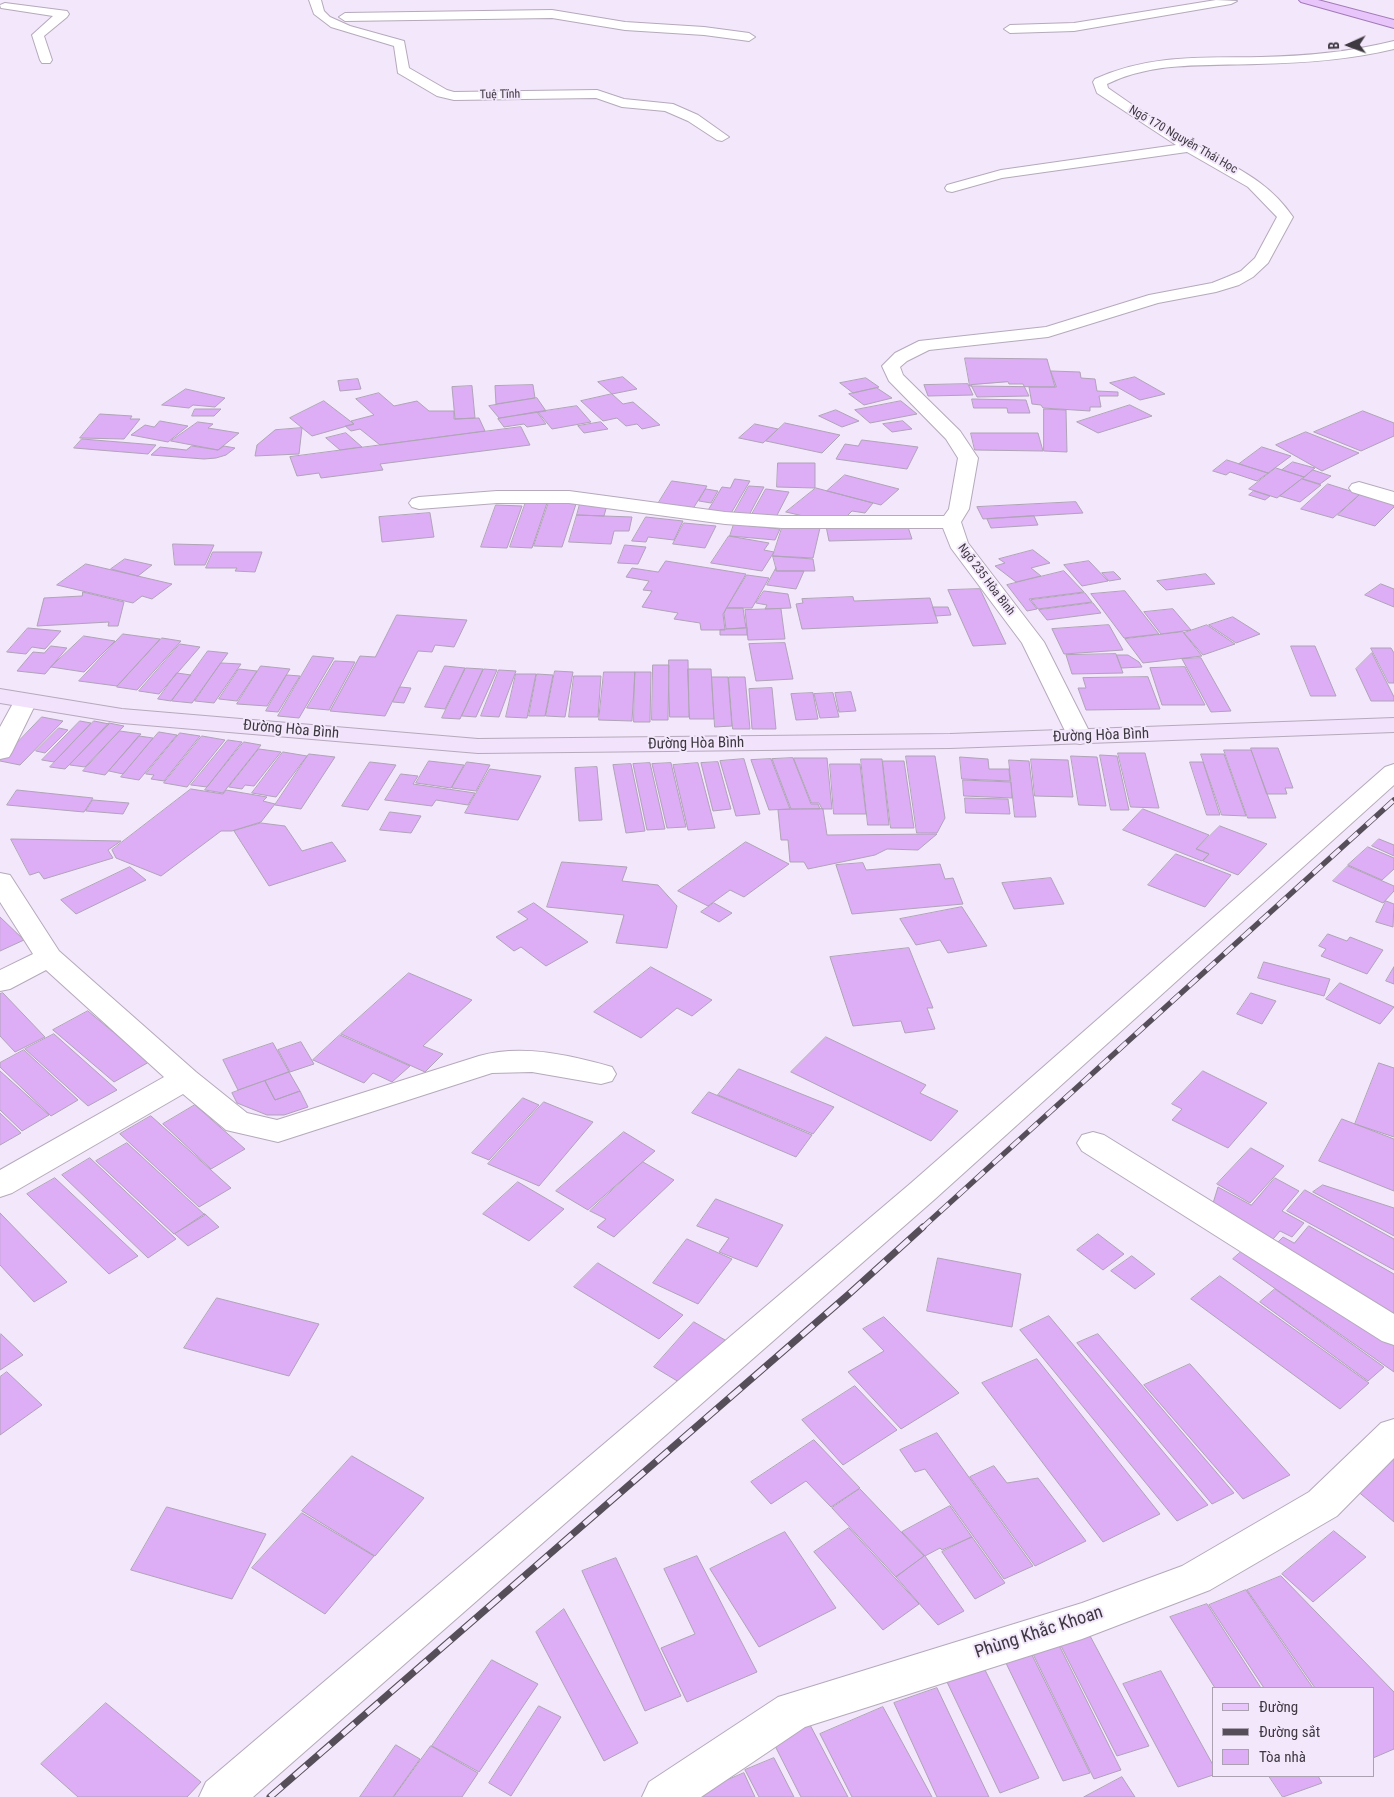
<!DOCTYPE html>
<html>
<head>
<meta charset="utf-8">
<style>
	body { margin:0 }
	#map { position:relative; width:1394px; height:1797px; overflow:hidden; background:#f3e7fb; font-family:"Roboto Condensed",sans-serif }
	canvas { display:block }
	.legend { position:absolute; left:1212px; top:1687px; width:162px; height:90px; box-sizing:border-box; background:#f3e7fb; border:1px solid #aba1b0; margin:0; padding:6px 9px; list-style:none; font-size:15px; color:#3e3840 }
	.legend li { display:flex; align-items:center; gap:10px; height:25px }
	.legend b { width:25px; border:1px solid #aba1b0 }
	.north { position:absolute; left:1324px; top:20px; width:50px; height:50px; -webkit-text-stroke:4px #f3e7fb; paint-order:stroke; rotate:268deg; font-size:14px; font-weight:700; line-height:20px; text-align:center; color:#3e3840 }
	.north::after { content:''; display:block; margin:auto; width:18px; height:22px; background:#3e3840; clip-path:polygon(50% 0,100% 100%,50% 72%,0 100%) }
</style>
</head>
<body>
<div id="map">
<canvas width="1394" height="1797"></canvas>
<ul class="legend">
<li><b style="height:6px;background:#e8c5fa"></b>Đường</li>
<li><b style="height:6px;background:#564f59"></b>Đường sắt</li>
<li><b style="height:14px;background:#ddadf6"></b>Tòa nhà</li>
</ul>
<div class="north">B</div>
</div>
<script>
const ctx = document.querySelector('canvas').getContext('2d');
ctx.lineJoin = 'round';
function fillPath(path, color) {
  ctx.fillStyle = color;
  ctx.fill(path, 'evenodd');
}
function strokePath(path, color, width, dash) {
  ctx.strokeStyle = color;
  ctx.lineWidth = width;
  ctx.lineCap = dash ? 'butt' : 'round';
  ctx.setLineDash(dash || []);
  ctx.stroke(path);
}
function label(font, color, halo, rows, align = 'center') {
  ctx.font = font + ' "Roboto Condensed",sans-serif';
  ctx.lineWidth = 4;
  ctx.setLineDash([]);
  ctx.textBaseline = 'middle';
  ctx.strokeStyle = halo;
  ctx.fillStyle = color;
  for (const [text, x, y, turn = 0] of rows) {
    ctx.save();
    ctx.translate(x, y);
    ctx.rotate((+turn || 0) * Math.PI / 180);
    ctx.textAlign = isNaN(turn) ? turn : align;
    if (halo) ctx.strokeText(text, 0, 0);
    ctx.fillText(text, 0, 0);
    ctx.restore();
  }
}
const building = new Path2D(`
	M965,358L1047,359L1055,387L970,386Z
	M1051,371L1080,372L1081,378L1095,379L1097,391L1118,392V396H1099L1101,407H1090V411L1043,408L1041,405L1032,404L1029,387H1056Z
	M623,377L637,389L612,394L598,382Z
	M1135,377L1165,394L1140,400L1110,383Z
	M866,378L879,387L853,393L840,383Z
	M358,379L361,389L340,391L338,381Z
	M1008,382L1009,384H1023L1029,396L977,397L971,385Z
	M968,384L973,395L928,396L924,385Z
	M533,385L535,398L496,404L495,386Z
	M472,386L475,418L455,419L452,387Z
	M877,388L892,398L864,405L849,394Z
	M186,389L225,398L215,407L193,405L189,408L162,405Z
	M379,393L394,406L417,401L429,411H454V419L479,418L485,431L380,445L360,429L351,431L345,426L354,424L351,421L374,415L356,399Z
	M612,394L623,404L633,402L660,425L642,429L637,424L626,426L617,418L603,421L581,401Z
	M537,398L546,411L499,418L489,406Z
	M972,399L1026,400L1030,413H1008L1007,408H974Z
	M324,401L354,424L312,436L290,418Z
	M901,401L917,414L870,423L855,410Z
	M1130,405L1152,416L1098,433L1077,422Z
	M577,406L591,422L552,429L538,412Z
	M195,409H221L214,416H192Z
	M1044,409L1066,410L1067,452L1044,451Z
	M836,410L859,421L842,427L819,416Z
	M1363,411L1394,423V436L1361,451L1314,432Z
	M537,412L546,424L527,427L524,424L504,427L498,419Z
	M100,414L132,416L130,419H140L124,439L80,438Z
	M160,421L188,426L168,442L131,435L145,425L154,427Z
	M903,421L912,429L892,432L883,424Z
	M198,422L213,424L208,428L239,433L218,450L171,441Z
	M601,422L608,429L584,433L578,426Z
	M785,423L840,435L822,453L766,441Z
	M755,424L778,429L763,443L739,438Z
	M521,427L530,445L380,464L383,470L321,478L319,473L297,476L290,457Z
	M302,428L299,454L255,456L257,445L275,430Z
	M1306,432L1359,453L1322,471L1276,445Z
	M346,433L362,447L340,450L326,438Z
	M971,433H1038L1043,451L975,450Z
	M82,439L156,445L148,454L74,448Z
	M862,440L918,447L907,469L836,459L845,444L858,446Z
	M192,446L218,450L224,446L235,448L226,455L216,458L204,459L151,455L160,447L186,450Z
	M1262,447L1291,456L1268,473L1239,464Z
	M1227,460L1268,473L1257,481L1230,472L1226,475L1213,471Z
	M1293,462L1315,468L1304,477L1282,470Z
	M778,463H815V488L777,487Z
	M1276,468L1304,477L1277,498L1249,489Z
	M1313,470L1331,476L1320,484L1303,479Z
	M845,475L899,489L881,505L827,491Z
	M735,479L750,481L730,515L707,512L722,487L730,488Z
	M1302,479L1321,485L1300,502L1280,496Z
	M672,481L707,486L691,512L656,507Z
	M1328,484L1360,494L1333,518L1301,509Z
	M749,486L764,487L748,517L733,515Z
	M816,488L873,503L865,513L852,511L844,519H816L786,512Z
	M706,489L718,491L711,503L699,501Z
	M766,489L789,492L775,519L751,516Z
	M1254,491L1270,496L1265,500L1249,495Z
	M1362,493L1394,502V507L1375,526L1338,515Z
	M527,499L548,500L532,548L510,547Z
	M549,502L576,504L562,547L534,546Z
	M1076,502L1083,513L983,519L977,507Z
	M580,504L607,505L604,516L577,515Z
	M496,505L522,506L507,548L481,547Z
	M430,513L434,537L382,542L379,517Z
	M577,515L632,517L629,531H614L611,544L569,542Z
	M1034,516L1038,525L991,528L987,519Z
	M646,517L683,521L674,540L648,537L646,542L632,541Z
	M684,523L716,526L705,548L673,544Z
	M734,524L780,529L775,540L730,536Z
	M907,524L912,539L829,541L826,526Z
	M783,525L820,528L813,558L773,556Z
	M729,536L769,543L764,550L774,552L762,571L711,563Z
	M173,544L214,545L205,565H175Z
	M625,545L646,547L638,564L618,563Z
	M1033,550L1050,563L1031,568L1041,576L1016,582L995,566L1005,563L999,559Z
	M213,552H262L255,572L235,571L237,568H206Z
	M773,556L813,559L815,571H777Z
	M125,559L152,565L138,576L111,569Z
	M666,561L746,574L723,614L725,630H701L700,623L674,619L678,613L642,607L652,591L643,590L649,581L626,577L632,568L658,572Z
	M1089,561L1108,581L1082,586L1064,565Z
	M86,564L172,584L152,599L142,596L133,603L57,585Z
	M776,568V571H804L796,589L767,585Z
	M1064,571L1084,592L1029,599L1037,609L1027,611L1007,585Z
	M1114,572L1121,579L1109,581L1102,573Z
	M1206,574L1215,584L1166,590L1157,581Z
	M747,575L769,578L752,608H727Z
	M1381,584L1394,589V607L1365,595Z
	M980,589L1006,644L973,646L948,590Z
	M764,591L788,594L791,608L765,609L767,605L756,603Z
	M1125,591L1159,634L1124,638L1091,594Z
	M83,592L124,602L118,626H108L109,622L37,626L44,598L82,596Z
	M1085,593L1092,602L1038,609L1031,600Z
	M853,597L854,601L930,598L938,623L802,629L796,604L803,603L802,599Z
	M1093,603L1101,613L1047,620L1039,610Z
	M933,607H948L951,615L936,616Z
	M727,608H743L746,628L726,629L724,614Z
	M781,609L785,639L748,640L745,610Z
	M1173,609L1191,630L1161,634L1144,612Z
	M397,615L467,620L454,647L435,645L432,652L418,651L385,716L330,711L360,656L375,657Z
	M1233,617L1260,634L1236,643L1209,625Z
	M1109,625L1123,650L1064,654L1052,629Z
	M1207,625L1235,644L1203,655L1184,633Z
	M28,628L61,631L45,649L32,647L26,654L7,652Z
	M747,628V635H720V630Z
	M1183,632L1202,656L1143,663L1125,639Z
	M123,634L160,639L117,686L79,681Z
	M84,636L115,641L84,672L51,667Z
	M162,638L181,641L137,690L117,687Z
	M785,643L793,679L756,681L749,644Z
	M180,644L200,647L159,694L139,691Z
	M51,646L67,648L45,674L17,671L33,652L44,653Z
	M1291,646H1315L1336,696H1311Z
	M1371,648H1391L1394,653V683H1389Z
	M208,651L228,653L192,703L172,701Z
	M1372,653L1394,697V701H1371L1356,669Z
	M1116,654L1123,673L1072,674L1066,655Z
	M1117,655H1128L1139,662L1142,667L1122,668Z
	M313,656L334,658L299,718L278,716Z
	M1201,658L1231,711L1211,712L1182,659Z
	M669,660H688L689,717H670Z
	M335,661L355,662L329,710L307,708Z
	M221,663L241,664L214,703L195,701Z
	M653,665H669L668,720H652Z
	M261,666L290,669L267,706L237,704Z
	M445,666L465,668L445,709L425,707Z
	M1185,667L1205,705H1162L1150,668Z
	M466,668L483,669L460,719L442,718Z
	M239,669L257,671L237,701L219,699Z
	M484,669L497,670L476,717L462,716Z
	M688,669H711L714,719H690Z
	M499,670L516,671L499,717L481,716Z
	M555,671L573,672L565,717L546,716Z
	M604,672H635L632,721L599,720Z
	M635,672H651L650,722H634Z
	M177,673L191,675L171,701L158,699Z
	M516,674H536L527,718L506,717Z
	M537,674L553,675L545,716H529Z
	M287,675L300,676L278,712L266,711Z
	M574,676H601L598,717H569Z
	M712,677H728L732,726L715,727Z
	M729,677H745L750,729H733Z
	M1148,677L1160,709L1086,710L1078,688H1086L1083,678Z
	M400,687L411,688L404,703L393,702Z
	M772,688L776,729H752L749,689Z
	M851,692L856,711L839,712L835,693Z
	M813,693L818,719L796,720L791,694Z
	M833,693L839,717L820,718L814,694Z
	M42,717L63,721L20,765L0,761Z
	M80,721L91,723L54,762L42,760Z
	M94,721L109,724L65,769L50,767Z
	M109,723L124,726L85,767L70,765Z
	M59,728L68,730L45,753L36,751Z
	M120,731L141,734L105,775L83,771Z
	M159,732L177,735L139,780L121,777Z
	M180,733L200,736L164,781L151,779L154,775L146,774Z
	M139,736L153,738L123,774L109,771Z
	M202,736L225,740L187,787L164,783Z
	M228,740L242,742L207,787L191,785Z
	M244,742L261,745L223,793L205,790Z
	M1251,748H1278L1293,788H1285L1287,794H1267Z
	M259,749L281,752L254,786L245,785L242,789L229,787Z
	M1224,750H1251L1276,818H1248Z
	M283,752L307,756L276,797L252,793Z
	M1118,753H1145L1159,808L1131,807Z
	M309,754L335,757L301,809L275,805Z
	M1201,754H1224L1246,816L1222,815Z
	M1100,755L1117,756L1129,810H1111Z
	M906,756H935L945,818L937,833H917Z
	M1071,756L1097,757L1106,806L1079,805Z
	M960,757L988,759L989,769H1009L1010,781L962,779Z
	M793,758L811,804H818L820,809H791L772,759Z
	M794,758H827L832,809H822L819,803H812Z
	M744,759L760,814L736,816L720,761Z
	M771,759L790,809L769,810L751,760Z
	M861,759H882L889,825H868Z
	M1031,759L1068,760L1073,797L1035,796Z
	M1009,760L1029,761L1036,817H1015Z
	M429,761L464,765L451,788L416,783Z
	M883,761H904L914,828H891Z
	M370,762L396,765L368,810L342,806Z
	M467,762L490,765L476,791L452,788Z
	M718,762L731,809L713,811L701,763Z
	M1190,762H1203L1220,815H1207Z
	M650,763L665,829L647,830L633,764Z
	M671,763L686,827L667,828L652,764Z
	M698,763L715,828L688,830L673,765Z
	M631,764L645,831L626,833L613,765Z
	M830,764H860L866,814H834Z
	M597,767L602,820L579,821L575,768Z
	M490,769L541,776L518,820L465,813Z
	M401,774L418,776L413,784L475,793L468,805L436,800L432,806L385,800Z
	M963,780L1011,782L1012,798L964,796Z
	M191,789L223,794L226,790L267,797L263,801L275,804L261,822L232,831H221L161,876L116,858L112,850Z
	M17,790L93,798L84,812L7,805Z
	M965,798L1008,799L1010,814L966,813Z
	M93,800L129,803L123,814L86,811Z
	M823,809L827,835L937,834L918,850L887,849L875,855L808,869L804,862H790L788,840H781L778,810Z
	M1143,809L1209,835L1196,849L1209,854L1202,861L1123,830Z
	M390,812L421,816L411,833L380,830Z
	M261,823L285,826L302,851L332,842L346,861L269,886L234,831Z
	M1220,826L1267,844L1238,875L1203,861L1209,854L1197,849Z
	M11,839L121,841L108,850L113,858L44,879L39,872L30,875Z
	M1379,839L1394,845V856L1372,846Z
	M746,842L789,864L744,897L730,890L708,906L678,891Z
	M1368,847L1394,858V869L1382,880L1348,865Z
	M1176,854L1231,875L1205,907L1148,885Z
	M562,862L627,867L622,881L658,885L677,906L667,948L616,943L624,915L547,907Z
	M863,863L866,870L940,864L945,879L953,878L963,904L852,914L836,865Z
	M1348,866L1394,886V891L1383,903L1333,881Z
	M130,867L146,880L76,914L61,900Z
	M1051,878L1064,904L1014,909L1002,883Z
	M1386,901L1394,904L1393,927L1376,922Z
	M534,903L588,942L546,966L521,947L514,951L496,937L528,919L518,912Z
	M714,903L732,913L719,922L701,912Z
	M962,907L987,946L948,953L940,940L916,945L900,919Z
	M0,917L24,940L0,951Z
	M1328,934L1347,941L1350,937L1383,950L1367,974L1321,956L1326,949L1319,946Z
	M909,948L933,1008H927L935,1029L905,1033L901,1021L853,1026L830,957Z
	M1264,962L1330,979L1324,996L1258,978Z
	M651,967L712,1000L692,1016L677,1008L641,1038L594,1012Z
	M1394,967V984L1386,981Z
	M409,973L472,1000L423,1046L443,1054L425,1072L341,1034Z
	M1340,983L1394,1007L1380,1024L1326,999Z
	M3,993L45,1037L15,1052L0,1036V994Z
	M1251,993L1276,1001L1262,1024L1237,1014Z
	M88,1011L149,1062L114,1082L53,1030Z
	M54,1034L117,1090L88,1106L25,1049Z
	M340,1035L410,1066L392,1082L373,1073L364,1083L313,1060Z
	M826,1037L926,1085L920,1093L958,1111L931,1141L791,1072Z
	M301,1042L314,1064L290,1072L278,1050Z
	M273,1043L289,1072L238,1090L223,1060Z
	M24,1050L78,1100L51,1116L0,1067V1063Z
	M1379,1063L1394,1068V1137L1355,1124Z
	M739,1069L834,1107L813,1134L718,1095Z
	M0,1071L49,1115L22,1131L0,1110Z
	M1203,1071L1267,1103L1228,1148L1172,1120L1182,1109L1172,1104Z
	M289,1072L300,1091L275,1100L265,1081Z
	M265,1081L275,1100L300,1091L308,1107L284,1115H267L237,1103L232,1093Z
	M709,1092L812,1135L796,1157L692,1113Z
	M523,1098L539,1105L489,1160L472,1153Z
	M544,1102L593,1122L539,1186L488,1164Z
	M195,1105L245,1149L211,1169L163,1124Z
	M0,1113L21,1133L0,1145Z
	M151,1116L231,1188L199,1207L120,1134Z
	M1342,1119L1394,1139V1191L1319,1161Z
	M624,1132L655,1151L588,1210L556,1191Z
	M127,1143L205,1215L174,1234L96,1161Z
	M1251,1148L1284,1166L1250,1203L1217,1184Z
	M90,1158L176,1239L148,1258L62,1175Z
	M643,1162L674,1180L614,1237L597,1227L606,1219L590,1211Z
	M55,1178L138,1256L109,1274L27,1194Z
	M1275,1178L1299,1191L1282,1211L1304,1223L1292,1237L1280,1231L1267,1246L1210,1213L1218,1187L1251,1205Z
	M518,1182L564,1209L529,1241L483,1214Z
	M1323,1185L1394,1208V1236L1313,1192Z
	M1305,1190L1394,1239V1270L1287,1211Z
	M716,1199L783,1225L757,1267L719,1252L729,1238L697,1226Z
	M0,1213L67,1282L34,1302L0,1265Z
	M205,1214L219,1227L188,1246L175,1234Z
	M1309,1226L1394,1274V1322L1269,1251L1283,1237L1294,1243Z
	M1098,1234L1124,1254L1103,1270L1077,1250Z
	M687,1239L732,1259L698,1304L653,1283Z
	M1250,1244L1394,1344V1372L1233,1259Z
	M1132,1256L1155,1274L1135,1289L1111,1271Z
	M938,1258L1021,1274L1012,1327L927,1311Z
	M598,1263L683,1315L659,1339L574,1287Z
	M1220,1276L1369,1383L1340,1409L1191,1299Z
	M1275,1289L1384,1367L1368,1381L1260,1302Z
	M217,1298L319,1324L289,1376L184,1348Z
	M1049,1316L1208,1505L1177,1521L1020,1330Z
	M884,1317L959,1393L901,1429L848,1372L884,1351L863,1329Z
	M694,1322L725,1340L684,1385L654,1367Z
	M1,1334L23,1355L0,1370V1335Z
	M1098,1334L1234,1493L1212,1504L1077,1343Z
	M1037,1359L1160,1514L1103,1542L982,1383Z
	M1190,1364L1290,1475L1243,1499L1144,1385Z
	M7,1372L42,1405L0,1435V1377Z
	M855,1386L897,1430L843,1465L802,1420Z
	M937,1433L1033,1566L1004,1579L925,1469L915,1472L900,1450Z
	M814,1440L860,1488L831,1507L806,1481L771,1504L751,1482Z
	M352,1456L424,1498L375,1556L302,1511Z
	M1394,1457V1522L1355,1489Z
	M994,1466L1007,1483L1038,1478L1086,1541L1035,1566L970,1477Z
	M860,1489L924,1556L896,1577L832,1508Z
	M950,1506L972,1537L942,1550L940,1548L925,1556L902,1532Z
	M167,1507L266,1534L232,1599L131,1570Z
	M302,1513L374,1556L325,1614L252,1568Z
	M849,1528L919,1604L883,1630L814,1552Z
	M1334,1531L1366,1557L1313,1602L1282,1574Z
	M785,1532L836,1608L759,1647L710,1569Z
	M972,1537L1005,1583L975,1599L942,1552Z
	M697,1556L757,1672L687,1702L661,1648L695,1634L664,1569Z
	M925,1556L964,1611L938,1625L896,1577Z
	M616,1558L681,1696L645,1711L582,1571Z
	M1281,1576L1394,1692V1749L1373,1758V1688H1315L1247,1590Z
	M1246,1590L1313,1688H1264L1209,1605Z
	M1207,1604L1261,1688H1215L1170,1617Z
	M564,1609L638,1743L604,1761L536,1632Z
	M1089,1634L1149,1746L1117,1756L1060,1644Z
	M1059,1645L1121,1770L1094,1779L1032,1652Z
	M1031,1653L1090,1773L1063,1781L1005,1661Z
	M492,1660L538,1684L479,1772L432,1746Z
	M985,1670L1039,1778L1000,1793L947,1682Z
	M1161,1671L1213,1765V1775L1178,1787L1123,1684Z
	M937,1688L989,1797H937L894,1703Z
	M106,1703L201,1782L187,1797H78L41,1764Z
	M539,1706L561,1717L511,1796L489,1783Z
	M883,1707L932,1797H852L820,1734Z
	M809,1723L848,1797H801L772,1740Z
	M396,1745L420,1759L393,1797H360Z
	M431,1746L478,1773L462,1797H394Z
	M774,1758L794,1797H759L745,1770Z
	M744,1773L755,1797H688Z
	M1269,1776H1318L1322,1783L1283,1797Z
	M1122,1777L1135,1797H1084Z`);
const street = new Path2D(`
	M309,0H321L324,11L330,17L350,26L404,41L409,68L447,90L454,92L597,90L624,99L673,104L698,115L729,137L722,141L717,140L688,121L665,111L622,107L596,98L454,100L437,96L398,73L394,46L331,27L314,14Z
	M1216,0L1237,1L1231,4L1074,31L1010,33L1004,29L1010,25L1074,23Z
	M5,3L67,11L69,14L67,17L44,36L52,60L50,63H42L40,60L32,35L53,16L1,8L0,5Z
	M552,10L625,22L704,27L749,33L755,37L749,41L704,35L625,30L552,18L345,21L339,17L345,13Z
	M1394,41V49C1349,60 1304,63 1257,64C1206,66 1155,61 1107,84L1108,88C1136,108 1166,127 1195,144C1233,167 1267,179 1293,217L1268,263L1253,277L1239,285L1216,292L1158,303L1048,337L929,350L907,361L900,367L903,375L960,431L978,458L969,509L961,522L968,543L1044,642L1092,737L1089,742L1080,744L1071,742L1068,737L1022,643L951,548L943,528H782L725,524L569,503H497L419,509L412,507L409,503L412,499L419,497L497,491H569L725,512L782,516H944L949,509L958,458L946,439L889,381L882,366L895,353L919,341L1046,327L1149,295L1212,283L1227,277L1241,271L1255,258L1277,217L1248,187L1187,152L1002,178L952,192L947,191L945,188L947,185L1001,170L1176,145L1097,93L1093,82L1095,79C1149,54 1204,58 1261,57C1306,56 1350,52 1394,41Z
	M1359,482L1394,492V505L1352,492L1349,488L1352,484Z
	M25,694L33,696L37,701L12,752L9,757L0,759V727L17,696Z
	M1394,764V785L935,1199L253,1797H199L206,1782L911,1183L1385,767Z
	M0,873L10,875L59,951L196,1072L247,1113L277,1120L479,1056C522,1044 570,1055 612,1067L616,1074L612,1081L601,1084L532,1072L492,1073L278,1142L226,1130L183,1094L12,1193L0,1197V1170L164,1077L46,970L10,989L0,991V970L33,954L0,902Z
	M1093,1132L1104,1135L1394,1314V1345L1382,1341L1082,1151L1077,1143L1082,1135Z
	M1394,1419V1458L1337,1516L1210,1590L1082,1639L805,1727L701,1797H642L649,1782L778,1697L1082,1603L1182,1566L1309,1492L1381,1423Z`);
const secondary = new Path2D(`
	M0,689L122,709L478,739L950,734L1394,718V732L950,748L478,753L122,723L0,703Z`);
const primary = new Path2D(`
	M1299,0H1318L1394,20V28L1301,2Z`);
const railFar1 = new Path2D(`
	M922,1228L1394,800`);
const rail = new Path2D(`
	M270,1797L849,1294L923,1227`);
const farStreetnames = [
	["Tuệ Tĩnh",500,95,-1],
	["Ngõ 170 Nguyễn Thái Học",1183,140,30],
	["Ngõ 235 Hòa Bình",986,580,53]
];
const streetNames = [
	["Đường Hòa Bình",291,730,5],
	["Đường Hòa Bình",1101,736,-2],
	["Đường Hòa Bình",696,744,-1]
];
const nearStreetnames = [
	["Phùng Khắc Khoan",1039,1633,-18]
];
fillPath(building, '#ddadf6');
strokePath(building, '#afa3b6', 1);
strokePath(street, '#b5a9bb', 2);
strokePath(secondary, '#b5a9bb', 2);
strokePath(primary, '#a27ab6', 2);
fillPath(street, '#fff');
fillPath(secondary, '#f3e2fc');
fillPath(primary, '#e8c5fa');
strokePath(railFar1, '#564f59', 5.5);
strokePath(rail, '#564f59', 7);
strokePath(railFar1, '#f3e7fb', 4, [12]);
strokePath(rail, '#f3e7fb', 5, [16]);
label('12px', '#3e3840', '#f3e7fb', farStreetnames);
label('15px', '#3e3840', '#f3e7fb', streetNames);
label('18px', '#3e3840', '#f3e7fb', nearStreetnames);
</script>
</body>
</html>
